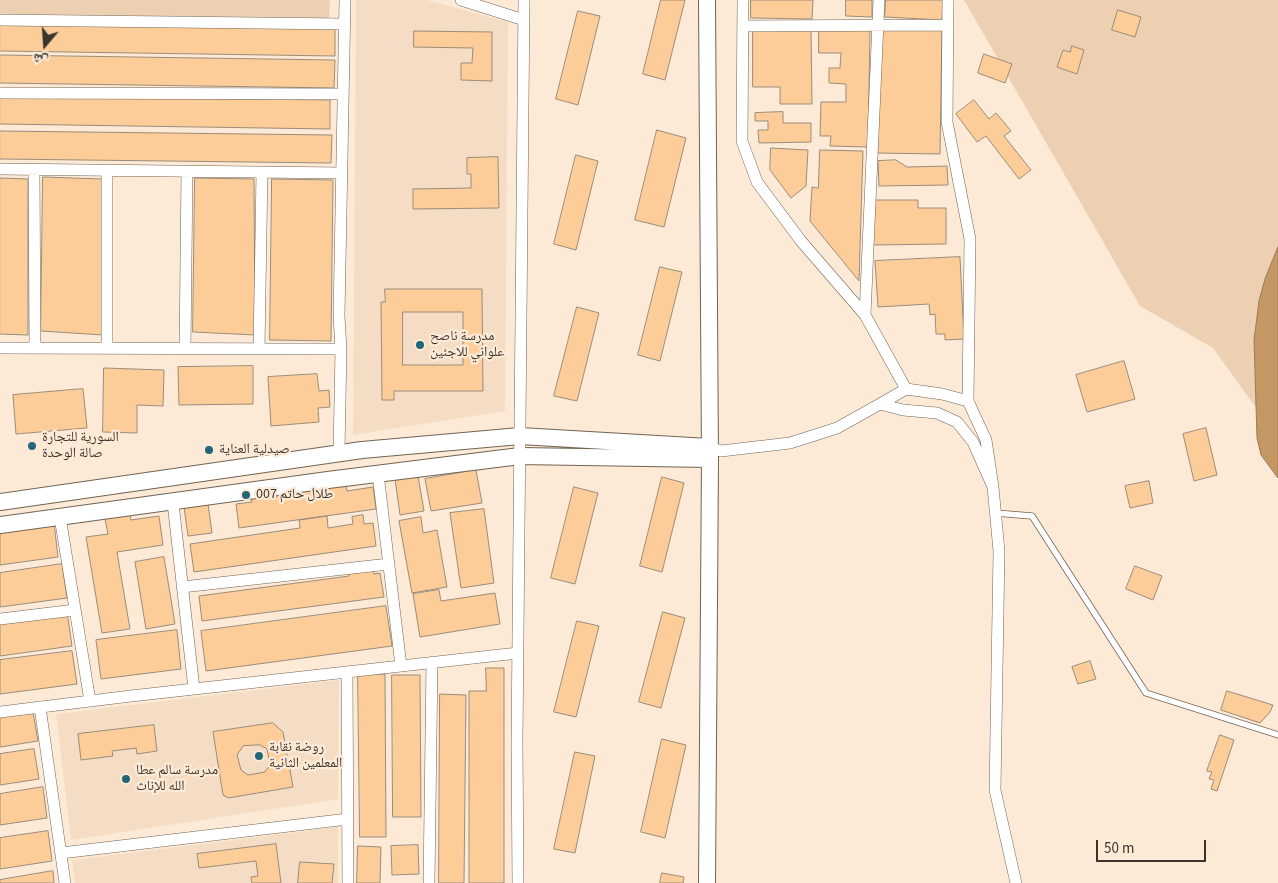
<!DOCTYPE html>
<html>
<head>
<meta charset="utf-8">
<style>
	body { margin:0 }
	#map { position:relative; width:1278px; height:883px; overflow:hidden; background:#fcead7; font-family:"Source Sans 3","Noto Naskh Arabic",sans-serif }
	canvas { display:block }
	.north { position:absolute; left:20px; top:20px; width:50px; height:50px; -webkit-text-stroke:4px #fcead7; paint-order:stroke; rotate:198deg; font-size:14px; font-weight:700; line-height:20px; text-align:center; color:#3b342d }
	.north::after { content:''; display:block; margin:auto; width:18px; height:22px; background:#3b342d; clip-path:polygon(50% 0,100% 100%,50% 72%,0 100%) }
	.scale { position:absolute; left:1096px; top:840px; width:110px; height:22px; box-sizing:border-box; border:2px solid #3b342d; border-top:0; padding-left:6px; font-size:15px; line-height:18px; white-space:nowrap; color:#3b342d; -webkit-text-stroke:4px #fcead7; paint-order:stroke }
</style>
</head>
<body>
<div id="map">
<canvas width="1278" height="883"></canvas>
<div class="north">ش</div>
<div class="scale">50 m</div>
</div>
<script>
const ctx = document.querySelector('canvas').getContext('2d');
ctx.lineJoin = 'round';
function fillPath(path, color) {
  ctx.fillStyle = color;
  ctx.fill(path, 'evenodd');
}
function strokePath(path, color, width, dash) {
  ctx.strokeStyle = color;
  ctx.lineWidth = width;
  ctx.lineCap = dash ? 'butt' : 'round';
  ctx.setLineDash(dash || []);
  ctx.stroke(path);
}
function label(font, color, halo, rows, align = 'center') {
  ctx.font = font + ' "Source Sans 3","Noto Naskh Arabic",sans-serif';
  ctx.lineWidth = 4.5;
  ctx.setLineDash([]);
  ctx.textBaseline = 'middle';
  ctx.strokeStyle = halo;
  ctx.fillStyle = color;
  for (const [text, x, y, turn = 0] of rows) {
    ctx.save();
    ctx.translate(x, y);
    ctx.rotate((+turn || 0) * Math.PI / 180);
    ctx.textAlign = isNaN(turn) ? turn : align;
    if (halo) ctx.strokeText(text, 0, 0);
    ctx.fillText(text, 0, 0);
    ctx.restore();
  }
}
const built = new Path2D(`
	M356,0H427L508,22L505,411L353,435Z
	M339,680L338,799L71,840L56,714Z
	M338,827V883H75L72,860Z`);
const green = new Path2D(`
	M0,0H330L329,18L0,14Z
	M964,0H1278V247C1266,277 1256,307 1254,339C1253,362 1256,386 1257,409L1213,348L1140,306Z`);
const water = new Path2D(`
	M1278,247V478L1261,455L1257,438L1254,340L1259,301L1265,279Z`);
const building = new Path2D(`
	M661,0H685L665,80L643,74Z
	M751,0H813L812,19L751,18Z
	M846,0H872V17L846,16Z
	M886,0H943L942,20L885,17Z
	M1118,10L1141,17L1135,37L1112,30Z
	M578,11L600,16L578,105L556,99Z
	M0,23L335,28V56L0,51Z
	M879,28L942,30L940,154L876,153Z
	M753,29H811L812,104H780V87H753Z
	M819,29L870,30L868,147L830,146L831,136H820L821,102H846V84L829,83V68H840L841,53H819Z
	M414,31L492,32V81L461,80V63H472L473,48L414,47Z
	M1072,46L1084,50L1077,74L1057,67L1063,50L1070,52Z
	M984,54L1012,64L1005,83L978,73Z
	M0,55L335,60L334,88L0,83Z
	M0,96L330,100V129L0,124Z
	M974,100L989,119L996,113L1011,131L1004,136L1031,170L1019,179L986,136L977,142L956,114Z
	M783,112V123H811V142L759,143L758,130H768V121H755V113Z
	M657,130L686,138L664,227L635,220Z
	M0,131L332,135L331,163L0,159Z
	M771,148L808,150L806,186L791,198L770,170Z
	M820,150L863,151L859,281L810,221L812,187L818,188Z
	M576,155L598,161L576,250L554,244Z
	M498,157L499,208L413,209V189L471,188V174H467V158Z
	M896,160L907,167L947,166L948,185L879,186L878,161Z
	M43,177L102,179L103,335L41,331Z
	M0,178L28,179V335L0,334Z
	M195,178L254,179L255,335L193,332Z
	M272,179L333,180L331,341L270,340Z
	M873,200H918V208H946V244L874,245Z
	M960,257L964,339L945,340V334H936L935,314L930,315L929,304L878,307L875,261Z
	M660,267L682,272L660,361L638,355Z
	M385,289H482L483,391H394V400H382L381,302H385ZM403,312H463V365H403Z
	M577,307L599,313L577,401L554,396Z
	M1124,361L1135,399L1087,412L1076,375Z
	M253,366V404L179,405L178,367Z
	M104,368L164,370L163,406L137,405V433L103,432Z
	M317,374L319,391L329,390L330,407L318,408L319,422L271,426L268,377Z
	M83,389L87,428L16,434L13,395Z
	M1206,428L1217,475L1194,481L1183,434Z
	M476,470L482,503L431,511L425,479Z
	M418,476L424,511L400,515L395,479Z
	M662,477L684,483L662,572L640,566Z
	M345,480L347,491L373,487L376,509L239,528L236,504L252,502L250,493L268,491L269,497L322,489L321,483Z
	M1149,481L1153,503L1130,508L1125,486Z
	M574,487L598,493L575,584L551,578Z
	M208,504L212,533L188,536L184,507Z
	M484,509L494,583L461,588L450,513Z
	M130,515L131,520L159,516L163,545L117,552L130,629L102,633L86,537L108,534L105,519Z
	M363,515L364,524L373,523L376,546L194,572L190,544L300,528L299,520L327,516L328,528L353,524L352,517Z
	M421,517L423,533L437,530L447,587L412,593L399,521Z
	M54,523L58,557L0,565V531Z
	M164,557L175,624L146,629L135,562Z
	M62,564L67,598L0,607V573Z
	M1135,566L1162,576L1153,600L1126,589Z
	M373,567L374,574L380,573L384,597L202,621L199,596L349,576V571Z
	M439,590L441,601L495,593L500,624L420,637L413,594Z
	M386,606L392,646L206,671L201,631Z
	M67,612L72,646L0,656V622Z
	M663,612L685,618L661,708L639,702Z
	M577,621L599,626L576,717L554,712Z
	M177,630L181,669L101,679L96,640Z
	M72,651L77,684L0,694V660Z
	M1090,661L1096,679L1078,684L1072,667Z
	M486,668H504V883H469V691H486Z
	M358,674H385L386,837H360Z
	M392,675H420L421,817H393Z
	M1227,691L1273,705L1270,712L1260,723L1221,710Z
	M440,694L466,695L464,883H439Z
	M33,712L38,741L0,747V717Z
	M273,723L283,732L293,787L228,798L223,795L213,732ZM260,745L267,749L270,765L265,772L248,775L241,770L237,755L243,746Z
	M154,725L157,751L137,754L136,748L112,751L113,756L81,760L78,734Z
	M1220,735L1234,740L1217,791L1211,789L1214,780L1209,779L1212,772L1207,771Z
	M662,739L686,745L665,838L641,832Z
	M34,749L39,779L0,785V754Z
	M575,752L595,756L575,853L554,849Z
	M43,787L47,818L0,825V794Z
	M48,831L52,861L0,869V838Z
	M276,844L281,883H252L251,877L258,876L256,861L199,868L197,854Z
	M418,845L419,874L392,875L391,846Z
	M358,846L381,847L380,883H357Z
	M300,862L334,864L332,883H298Z
	M53,871L54,883H0V880Z
	M662,873L684,877L683,883H660Z`);
const service = new Path2D(`
	M995,513L1032,516L1146,693L1278,735`);
const minor = new Path2D(`
	M461,0L524,20
	M743,0L742,141L757,182L801,241L865,315L906,389
	M948,0L947,122L970,239L968,401
	M0,20L344,24
	M743,26L948,25
	M0,93L343,94
	M0,169L342,173
	M34,170L35,348
	M107,170V348
	M865,315L879,0
	M0,348L341,349
	M185,349L187,171
	M259,349L262,172
	M709,447L721,451L790,443L837,428L880,404
	M339,453L341,349L339,316L345,0
	M378,474L401,666
	M993,487L973,442L957,422L937,413L903,410L880,404L906,389L942,394L968,401L986,440L993,487L999,551L995,790L1016,883
	M173,503L194,689
	M60,517L90,701
	M182,587L389,564
	M0,619L75,610
	M347,672L348,883
	M40,707L65,883
	M0,712L131,696L518,653
	M61,853L348,819
	M429,883L432,662
	M518,883L517,742L524,0`);
const secondary = new Path2D(`
	M707,0L710,459L707,883
	M0,502L362,450L520,436L709,447
	M0,525L328,480L520,456L710,459`);
const markers = [
	[420,345,5,"#236678"],
	[32,446,5,"#236678"],
	[209,450,5,"#236678"],
	[246,495,5,"#236678"],
	[259,756,5,"#236678"],
	[126,779,5,"#236678"]
];
const poiNames = [
	["مدرسة ناصح",430,337],
	["علواني للاجئين",430,353],
	["السورية للتجارة",42,438],
	["صالة الوحدة",42,454],
	["صيدلية العناية",219,450],
	["طلال حاتم 007",256,495],
	["روضة نقابة",269,748],
	["المعلمين الثانية",269,764],
	["مدرسة سالم عطا",136,771],
	["الله للإناث",136,787]
];
fillPath(built, '#f4ddc4');
fillPath(green, '#edd0b1');
fillPath(water, '#c49864');
strokePath(water, '#9b7a54', 1);
fillPath(building, '#fccd98');
strokePath(building, '#9b8c7a', 1);
strokePath(service, '#726353', 7);
strokePath(minor, '#726353', 12);
strokePath(secondary, '#726353', 18);
strokePath(service, '#fff', 5.5);
strokePath(minor, '#fff', 11);
strokePath(secondary, '#fff', 16);
for (const [x, y, r, color] of markers) {
  const dot = new Path2D();
  dot.arc(x, y, r, 0, 2 * Math.PI);
  ctx.fillStyle = color;
  ctx.fill(dot);
  strokePath(dot, '#fcead7', 2);
}
label('14px', '#3b342d', '#fcead7', poiNames, 'left');
</script>
</body>
</html>
